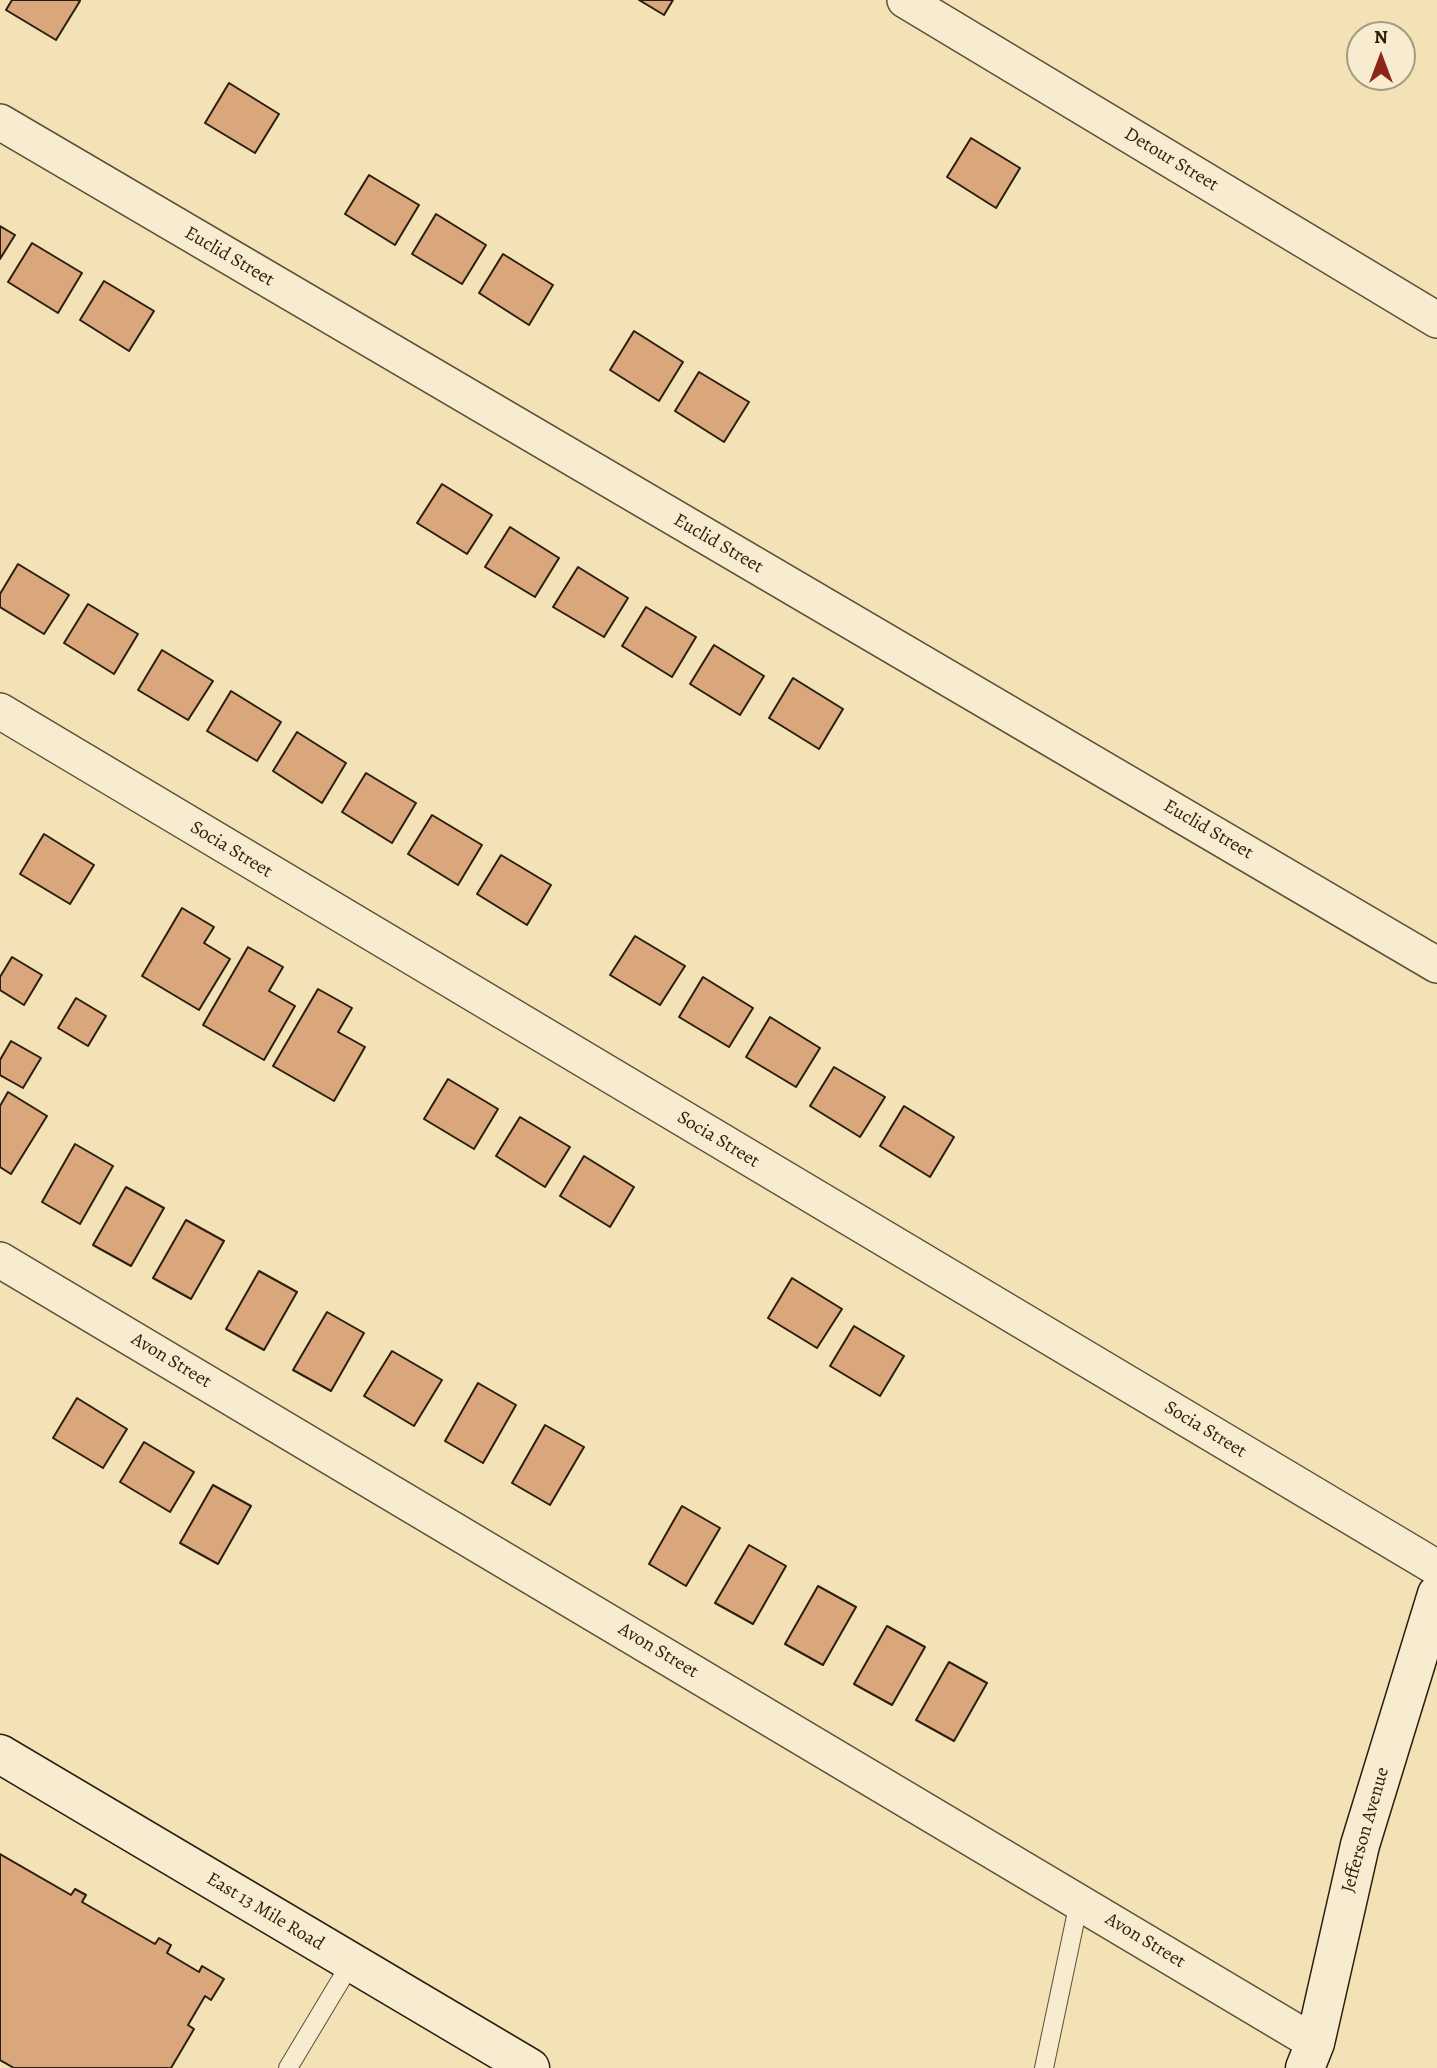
<!DOCTYPE html>
<html>
<head>
<meta charset="utf-8">
<style>
	body { margin:0 }
	#map { position:relative; width:1437px; height:2068px; overflow:hidden; background:#f2e2b5; font-family:Alegreya,serif }
	canvas { display:block }
	.north { position:absolute; left:1346px; top:21px; width:70px; height:70px; box-sizing:border-box; background:#f7eccf; border:2px solid #a59a82; border-radius:50%; rotate:0deg; font-size:19px; font-weight:700; line-height:28px; text-align:center; color:#2b1e0f }
	.north::after { content:''; display:block; margin:auto; width:24px; height:32px; background:#8f2418; clip-path:polygon(50% 0,100% 100%,50% 72%,0 100%) }
</style>
</head>
<body>
<div id="map">
<canvas width="1437" height="2068"></canvas>
<div class="north">N</div>
</div>
<script>
const ctx = document.querySelector('canvas').getContext('2d');
ctx.lineJoin = 'round';
function fillPath(path, color) {
  ctx.fillStyle = color;
  ctx.fill(path, 'evenodd');
}
function strokePath(path, color, width, dash) {
  ctx.strokeStyle = color;
  ctx.lineWidth = width;
  ctx.lineCap = dash ? 'butt' : 'round';
  ctx.setLineDash(dash || []);
  ctx.stroke(path);
}
function label(font, color, halo, rows, align = 'center') {
  ctx.font = font + ' Alegreya,serif';
  ctx.lineWidth = 5;
  ctx.setLineDash([]);
  ctx.textBaseline = 'middle';
  ctx.strokeStyle = halo;
  ctx.fillStyle = color;
  for (const [text, x, y, turn = 0] of rows) {
    ctx.save();
    ctx.translate(x, y);
    ctx.rotate((+turn || 0) * Math.PI / 180);
    ctx.textAlign = isNaN(turn) ? turn : align;
    if (halo) ctx.strokeText(text, 0, 0);
    ctx.fillText(text, 0, 0);
    ctx.restore();
  }
}
const building = new Path2D(`
	M12,0H78L80,1L56,40L6,10Z
	M639,0H673L664,15Z
	M229,83L279,114L255,153L205,123Z
	M971,138L1020,168L996,208L947,177Z
	M369,175L419,205L395,245L345,214Z
	M436,214L486,245L462,284L412,254Z
	M0,226L15,235L0,259Z
	M32,243L82,273L58,313L8,282Z
	M503,254L553,285L529,325L479,293Z
	M104,281L154,311L129,351L80,320Z
	M634,331L683,362L659,401L610,370Z
	M699,372L749,402L724,442L675,411Z
	M442,484L492,515L467,554L417,523Z
	M510,527L559,558L535,597L485,567Z
	M18,564L69,595L44,634L0,607V594Z
	M578,567L628,598L604,637L553,607Z
	M88,604L138,634L114,674L64,643Z
	M646,607L696,637L672,677L622,646Z
	M714,645L764,676L740,715L690,684Z
	M162,650L213,681L188,720L138,690Z
	M793,678L843,709L819,749L769,718Z
	M231,691L281,722L257,761L207,731Z
	M297,732L346,763L322,803L273,771Z
	M366,773L416,803L392,843L342,812Z
	M432,815L482,845L458,885L408,854Z
	M44,834L94,865L70,904L20,874Z
	M501,855L551,885L527,925L477,894Z
	M182,908L214,927L204,943L230,959L199,1010L142,976Z
	M635,936L685,966L660,1005L610,975Z
	M248,947L283,967L269,991L295,1006L264,1060L203,1025Z
	M12,957L42,975L24,1005L0,990V977Z
	M703,977L753,1008L729,1047L679,1017Z
	M318,989L352,1008L338,1032L365,1047L334,1101L273,1066Z
	M76,998L106,1016L88,1046L58,1028Z
	M770,1017L820,1048L796,1087L746,1057Z
	M11,1041L41,1058L23,1088L0,1075V1060Z
	M834,1067L885,1097L860,1137L810,1106Z
	M448,1079L498,1109L474,1149L424,1119Z
	M8,1092L47,1116L11,1174L0,1167V1106Z
	M904,1106L954,1137L930,1177L880,1146Z
	M520,1117L570,1147L545,1187L496,1156Z
	M75,1144L113,1166L80,1224L42,1202Z
	M584,1156L634,1187L610,1227L560,1196Z
	M126,1187L164,1208L131,1266L93,1245Z
	M186,1220L224,1241L191,1299L153,1278Z
	M259,1271L297,1292L264,1350L226,1329Z
	M792,1278L842,1309L817,1348L768,1318Z
	M327,1312L364,1333L331,1391L293,1370Z
	M854,1326L904,1356L880,1396L830,1366Z
	M392,1351L442,1380L414,1426L364,1396Z
	M478,1383L516,1405L483,1463L445,1441Z
	M77,1398L127,1429L103,1468L53,1438Z
	M545,1425L584,1447L550,1505L512,1483Z
	M144,1442L194,1472L170,1512L120,1482Z
	M213,1485L251,1506L218,1564L180,1543Z
	M682,1506L720,1528L686,1586L649,1564Z
	M749,1545L786,1566L753,1624L715,1603Z
	M818,1586L856,1607L823,1665L785,1644Z
	M887,1626L925,1647L892,1705L854,1684Z
	M949,1662L987,1683L954,1741L916,1720Z
	M0,1854L71,1895L75,1889L86,1895L82,1902L155,1944L159,1938L171,1945L167,1953L199,1972L202,1966L224,1979L211,2000L205,1996L188,2025L194,2029L171,2068H14L0,2060Z`);
const lane = new Path2D(`
	M288,2068L351,1963
	M1044,2068L1079,1902`);
const street = new Path2D(`
	M905,0L1437,320
	M0,122L1437,965
	M0,711L1437,1568
	M0,1260L1315,2043`);
const secondary = new Path2D(`
	M0,1754L530,2068
	M1305,2068L1315,2043L1360,1845L1437,1594`);
const streetNames = [
	["Detour Street",1171,160,31],
	["Euclid Street",229,257,30],
	["Euclid Street",718,544,30],
	["Euclid Street",1208,830,30],
	["Socia Street",231,850,31],
	["Socia Street",718,1140,31],
	["Avon Street",171,1361,31],
	["Socia Street",1205,1430,31],
	["Avon Street",658,1651,31],
	["Jefferson Avenue",1366,1830,-74],
	["East 13 Mile Road",265,1912,31],
	["Avon Street",1145,1941,31]
];
fillPath(building, '#daa67c');
strokePath(building, '#2b1e0f', 2);
strokePath(lane, '#5d4f38', 20);
strokePath(street, '#5d4f38', 38);
strokePath(secondary, '#2b1e0f', 41);
strokePath(lane, '#f7eccf', 18);
strokePath(street, '#f7eccf', 35);
strokePath(secondary, '#f7eccf', 38);
label('19px', '#2b1e0f', '#f7eccf', streetNames);
</script>
</body>
</html>
